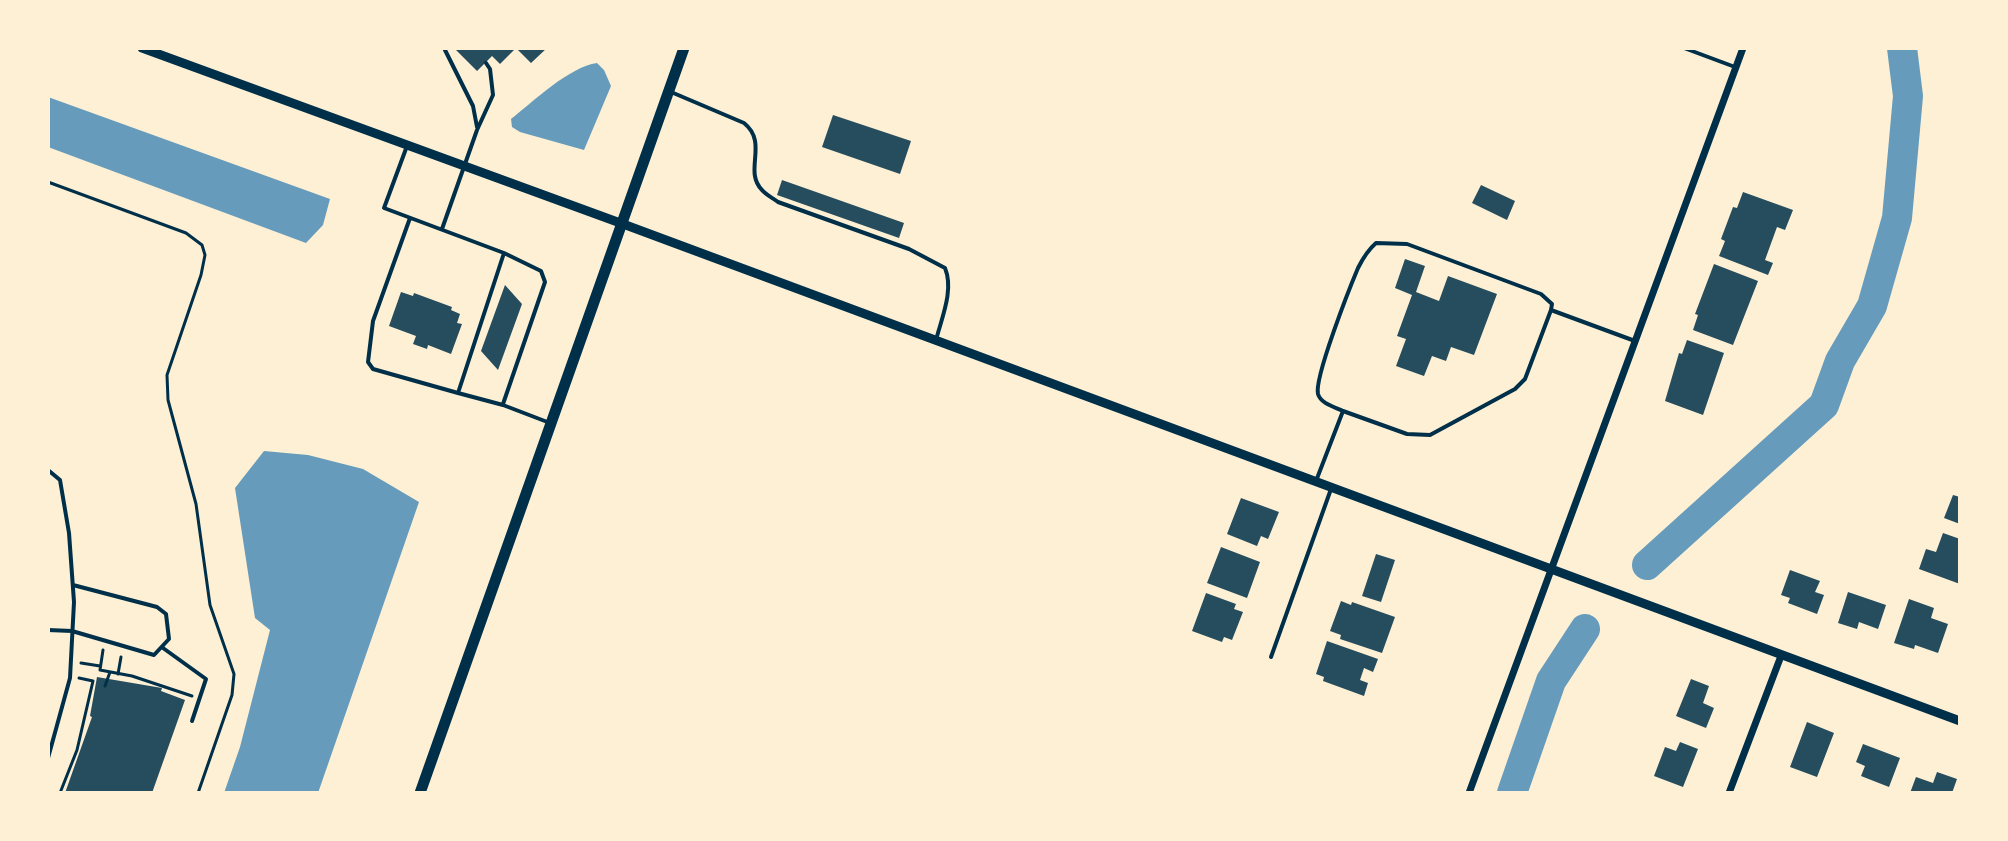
<!DOCTYPE html>
<html>
<head>
<meta charset="utf-8">
<style>
	body { margin:0 }
	#map { position:relative; width:2008px; height:841px; overflow:hidden; background:#fdf0d5; font-family:Poppins,sans-serif }
	canvas { display:block }
	.frame { position:absolute; inset:0; border:50px solid #fdf0d5; pointer-events:none }
</style>
</head>
<body>
<div id="map">
<canvas width="2008" height="841"></canvas>
<div class="frame"></div>
</div>
<script>
const ctx = document.querySelector('canvas').getContext('2d');
ctx.lineJoin = 'round';
function fillPath(path, color) {
  ctx.fillStyle = color;
  ctx.fill(path, 'evenodd');
}
function strokePath(path, color, width, dash) {
  ctx.strokeStyle = color;
  ctx.lineWidth = width;
  ctx.lineCap = dash ? 'butt' : 'round';
  ctx.setLineDash(dash || []);
  ctx.stroke(path);
}
const water = new Path2D(`
	M597,63L604,70L611,86L584,150L520,132L512,127L511,119C534,101 569,67 597,63Z
	M48,97L330,199L323,225L306,243L48,147Z
	M264,451L308,455L363,469L419,502L318,793H224L240,747L270,630L255,618L235,488Z`);
const river = new Path2D(`
	M1647,565L1824,405L1840,361L1872,306L1897,218L1908,96L1902,48
	M1512,793L1551,681L1585,629`);
const building = new Path2D(`
	M454,48H516L500,64L492,56L477,71Z
	M516,48H547L531,63Z
	M833,115L911,141L900,174L822,147Z
	M782,180L904,223L899,238L777,195Z
	M1481,185L1515,201L1507,220L1472,203Z
	M1743,192L1793,210L1785,230L1777,227L1765,260L1773,263L1768,275L1719,256L1725,241L1721,239L1733,207L1737,208Z
	M1405,259L1425,266L1416,292L1439,301L1448,276L1497,294L1474,355L1451,347L1446,361L1432,356L1424,376L1396,366L1406,339L1397,336L1412,295L1395,288Z
	M1714,264L1758,281L1733,345L1693,330L1698,315L1695,314Z
	M505,285L522,304L498,370L481,351Z
	M401,292L413,296L414,293L452,307L451,310L460,314L457,323L462,324L451,354L428,345L427,349L413,344L416,336L389,326Z
	M1687,340L1724,353L1703,415L1665,401L1679,353L1682,354Z
	M1953,495L1960,497V524L1944,518Z
	M1241,498L1279,512L1268,539L1261,536L1257,546L1227,534Z
	M1943,533L1960,539V584L1919,569L1926,549L1936,552Z
	M1221,547L1260,562L1247,598L1207,583Z
	M1376,554L1395,560L1381,602L1362,596Z
	M1790,570L1820,581L1815,592L1824,595L1817,614L1788,603L1790,598L1781,595Z
	M1848,592L1886,605L1878,629L1859,622L1857,629L1838,623Z
	M1206,593L1236,604L1234,609L1243,612L1232,640L1224,637L1222,642L1192,631Z
	M1909,599L1934,608L1931,618L1948,624L1938,653L1915,645L1914,649L1894,643Z
	M1341,601L1351,605L1352,602L1395,617L1382,653L1340,639L1341,635L1330,631Z
	M1327,641L1378,659L1373,672L1364,668L1360,680L1368,683L1364,696L1323,681L1324,677L1316,674Z
	M97,677L162,688L161,691L185,700L152,793H65L92,717L90,716Z
	M1691,679L1709,686L1703,703L1714,708L1706,728L1676,716Z
	M1807,722L1834,733L1817,777L1790,767Z
	M1680,742L1698,749L1683,787L1654,776L1665,747L1676,751Z
	M1863,744L1900,758L1889,787L1861,776L1865,766L1856,762Z
	M1937,772L1957,779L1952,793H1910L1916,777L1933,783Z`);
const path = new Path2D(`
	M48,182L186,233L202,245L205,255L201,275L167,375L168,400L196,504L210,605L234,674L232,695L198,793
	M103,650L100,670L132,676L192,696
	M81,663L100,666
	M118,674L121,657
	M105,686L110,672
	M60,793L77,750L93,681L79,678`);
const service = new Path2D(`
	M444,48L473,106L477,127
	M1684,48L1735,67
	M671,92L744,123C769,143 743,171 762,190C766,195 773,198 778,202L909,249L945,268C954,290 942,317 936,340
	M407,146L384,208L504,253L458,393L503,405L550,423
	M410,218L373,321L368,362L373,369L458,393
	M442,229L477,130L493,95L490,69L486,63
	M503,404L545,282L541,271L504,253
	M1343,411C1335,407 1321,404 1318,394C1314,378 1350,287 1358,268C1363,258 1368,250 1376,243L1407,244L1541,294L1552,304L1551,310
	M48,470L60,480L69,533L74,602L70,678L48,758
	M1316,481L1343,411L1407,434L1430,435L1515,389L1525,379L1551,310L1635,341
	M48,630L72,631L154,655L169,639L166,614L157,607L73,585
	M163,648L206,679L192,721
	M1271,657L1331,489`);
const minor = new Path2D(`
	M1469,793L1743,48
	M1729,793L1781,656`);
const tertiary = new Path2D(`
	M142,48L623,224L1960,721`);
const primary = new Path2D(`
	M420,793L684,48`);
fillPath(water, '#669bbc');
strokePath(river, '#669bbc', 30);
fillPath(building, '#264d5e');
strokePath(path, '#003049', 3);
strokePath(service, '#003049', 4);
strokePath(minor, '#003049', 7);
strokePath(tertiary, '#003049', 9);
strokePath(primary, '#003049', 11);
</script>
</body>
</html>
